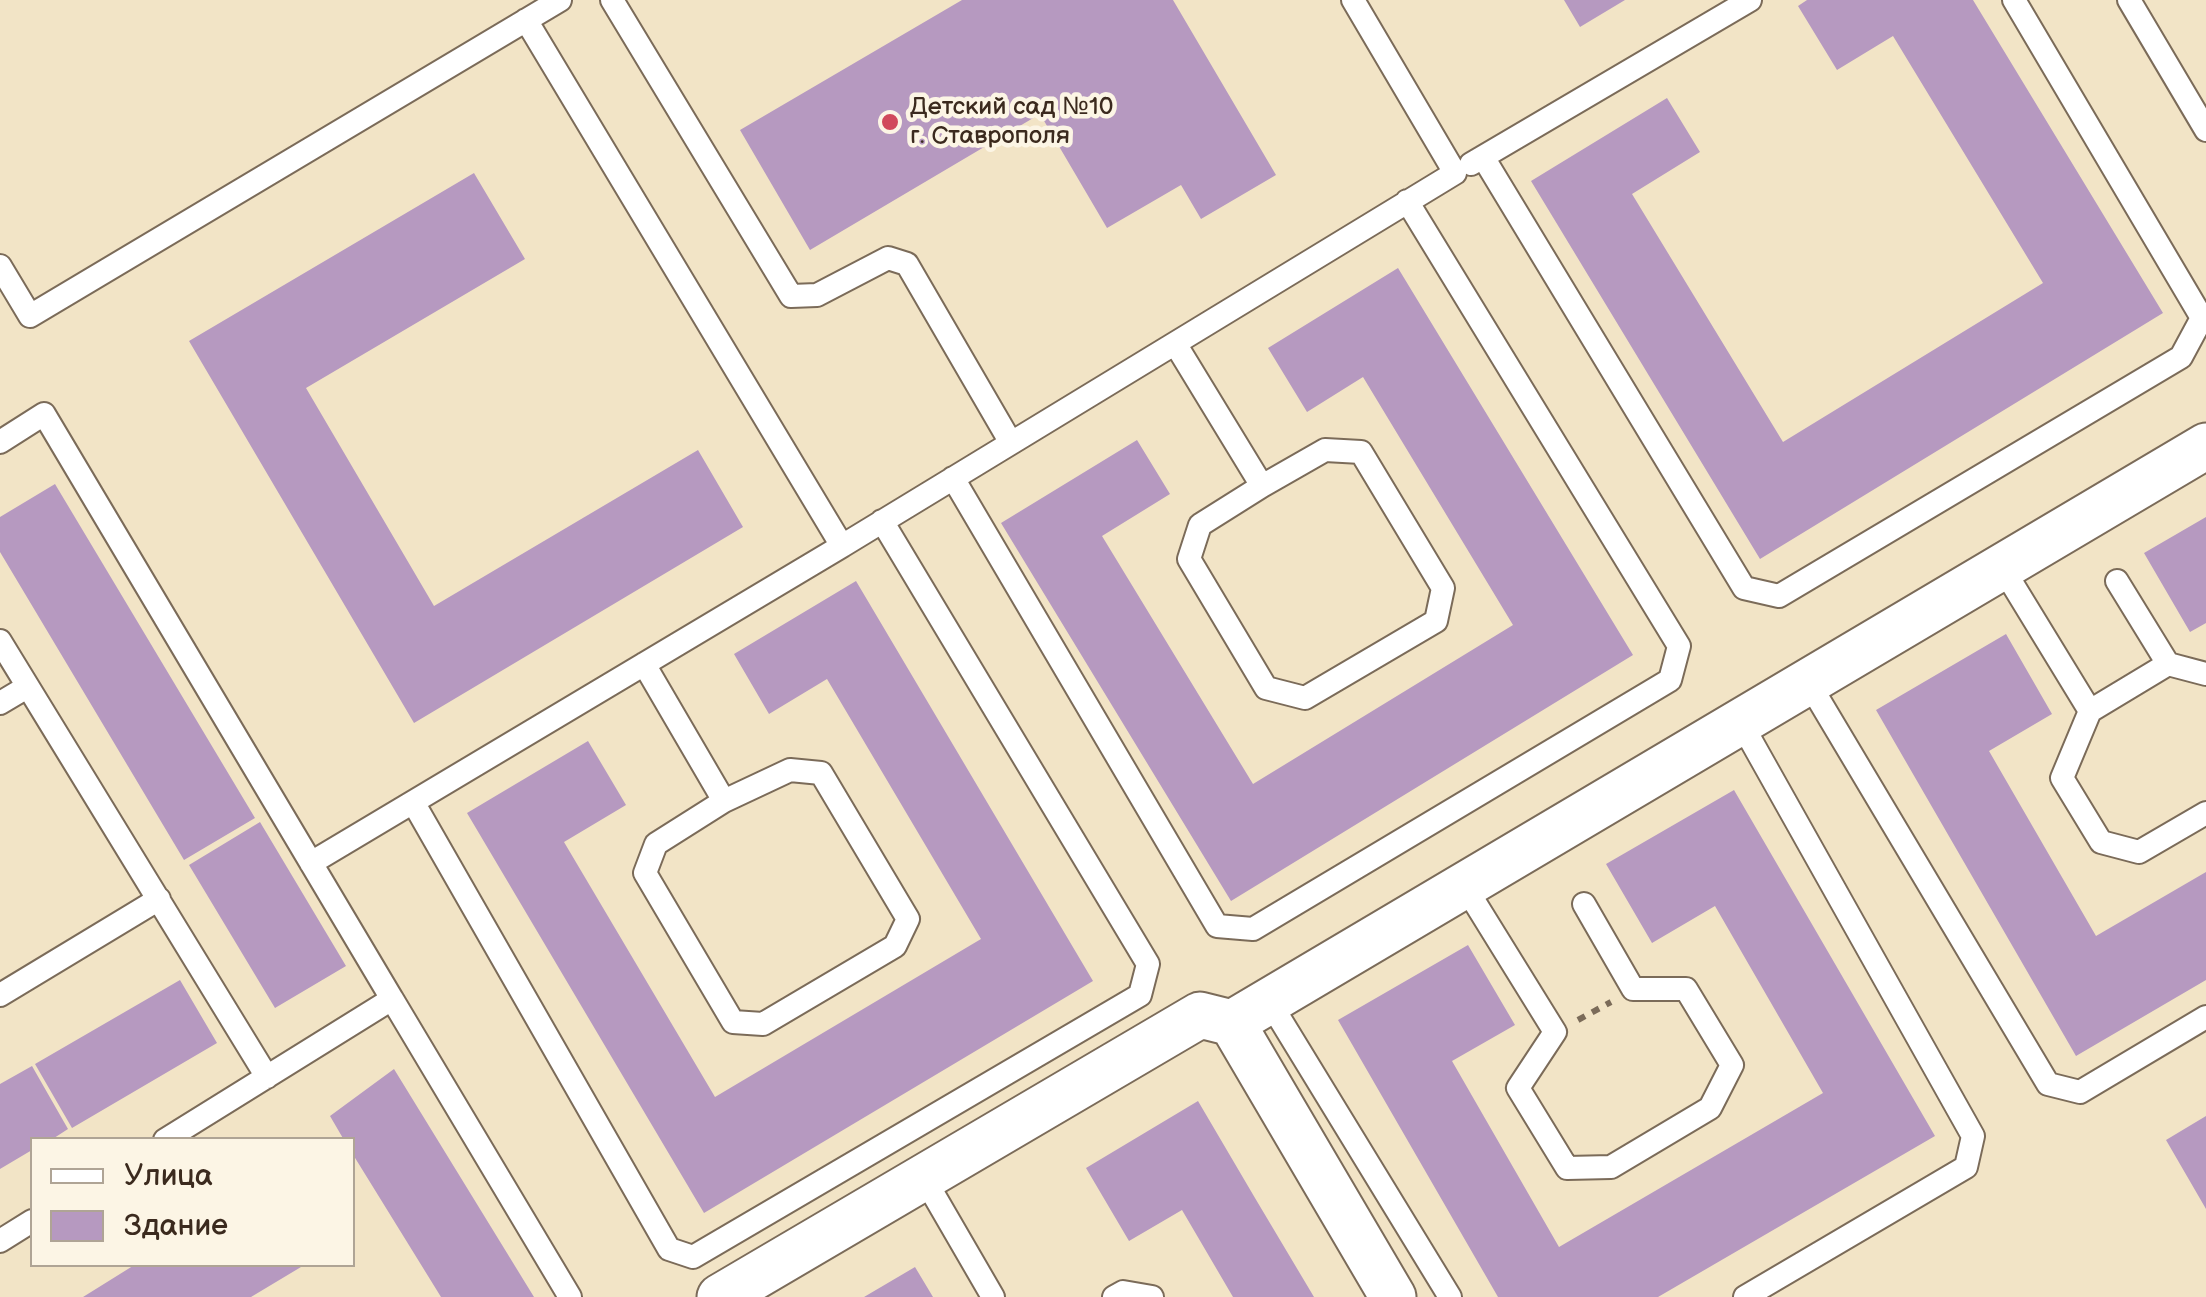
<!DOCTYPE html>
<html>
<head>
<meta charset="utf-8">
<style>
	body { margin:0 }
	#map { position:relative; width:2206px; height:1297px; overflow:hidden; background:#f2e4c6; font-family:"Balsamiq Sans",sans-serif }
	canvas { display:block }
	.legend { position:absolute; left:30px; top:1137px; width:325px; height:130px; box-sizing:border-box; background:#fcf5e5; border:2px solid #afa495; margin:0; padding:12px 18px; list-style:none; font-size:30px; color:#3b2a1e }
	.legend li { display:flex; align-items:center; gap:20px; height:50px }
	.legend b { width:50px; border:2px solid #afa495 }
</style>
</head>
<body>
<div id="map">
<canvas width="2206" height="1297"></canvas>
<ul class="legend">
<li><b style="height:12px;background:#fff"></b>Улица</li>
<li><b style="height:28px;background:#b699c0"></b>Здание</li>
</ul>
</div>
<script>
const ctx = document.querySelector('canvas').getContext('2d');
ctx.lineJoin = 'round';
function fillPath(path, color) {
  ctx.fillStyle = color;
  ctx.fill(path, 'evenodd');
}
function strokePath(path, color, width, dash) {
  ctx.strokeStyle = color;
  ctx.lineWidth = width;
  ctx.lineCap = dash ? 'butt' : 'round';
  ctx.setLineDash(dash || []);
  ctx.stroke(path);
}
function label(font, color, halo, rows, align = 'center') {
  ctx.font = font + ' "Balsamiq Sans",sans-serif';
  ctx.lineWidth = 9;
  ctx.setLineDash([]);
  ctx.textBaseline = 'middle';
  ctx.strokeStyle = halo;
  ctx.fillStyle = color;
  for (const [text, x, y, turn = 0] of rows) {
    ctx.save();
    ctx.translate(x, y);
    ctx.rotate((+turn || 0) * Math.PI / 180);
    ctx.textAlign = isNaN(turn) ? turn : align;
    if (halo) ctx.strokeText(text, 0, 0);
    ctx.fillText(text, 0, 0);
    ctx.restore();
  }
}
const building = new Path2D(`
	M962,0H1173L1276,175L1201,219L1181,185L1107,228L1040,114L810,250L740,130Z
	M1564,0H1625L1580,27Z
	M1807,0H1973L2163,313L1760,559L1531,181L1667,98L1700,152L1632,194L1783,442L2043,283L1893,36L1837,70L1798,6Z
	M474,173L525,259L306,388L434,606L698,450L743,527L414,723L189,341Z
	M1398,268L1633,655L1231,901L1001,523L1137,440L1170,494L1102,536L1253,784L1513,625L1363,377L1307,412L1268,348Z
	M55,484L255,818L184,860L0,552V517Z
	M2206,517V623L2190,632L2144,553Z
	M856,581L1093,981L704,1213L467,813L588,741L626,805L564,842L715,1097L981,939L827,679L769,714L734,654Z
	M2006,634L2052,714L1989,751L2096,936L2206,872V980L2076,1056L1876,710Z
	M1734,790L1935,1136L1658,1297H1498L1338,1020L1468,945L1515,1025L1452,1061L1559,1247L1823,1093L1715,906L1652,943L1606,864Z
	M260,822L346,966L275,1008L189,865Z
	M180,980L217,1043L72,1128L35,1064Z
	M32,1066L68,1129L51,1140H32V1150L0,1169V1084Z
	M394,1069L534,1297H441L352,1153V1140H344L330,1116Z
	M1198,1101L1255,1198L1314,1297H1233L1182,1210L1129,1241L1086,1168Z
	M2206,1116V1209L2166,1140Z
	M136,1264H306L251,1297H83Z
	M915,1267L933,1297H864Z`);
const path = new Path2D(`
	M1578,1020L1611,1002`);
const service = new Path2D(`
	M612,0L791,296L817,295L888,258L907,264L1011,443
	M2129,0L2206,130
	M526,20L842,546L1455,173L1353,0
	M1483,157L1744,588L1779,596L2181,357L2202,318L2014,0
	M1471,164L1750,0
	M0,266L30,316L560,0
	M1176,345L1262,486L1200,525L1189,559L1266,688L1305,698L1436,621L1443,588L1361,452L1325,450L1262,486
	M0,442L44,414L392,999L165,1140
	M953,478L1217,926L1253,929L1670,680L1679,646L1407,201
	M2002,567L2090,711L2062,778L2101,842L2139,852L2206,813
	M2117,581L2168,664L2206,674
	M0,641L267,1077
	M644,664L724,801L656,844L645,873L733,1022L763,1024L895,946L908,919L821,773L790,770L724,801
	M1807,680L2048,1084L2080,1092L2206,1017
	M0,703L27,687
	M2090,711L2168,664
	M1740,721L1973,1136L1966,1167L1745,1297
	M413,802L669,1249L693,1257L1140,995L1148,964L882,521
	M311,863L842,546
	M1464,885L1555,1032L1518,1088L1567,1168L1611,1167L1710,1108L1732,1065L1686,989H1633L1584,904
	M0,995L159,899
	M392,999L570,1297
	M1269,1001L1450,1297
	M924,1178L993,1297
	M0,1241L32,1221
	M1114,1297L1123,1292L1152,1297`);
const minor = new Path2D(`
	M1232,1023L2206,446
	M720,1297L1200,1015L1232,1023L1393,1297`);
const markers = [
	[890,122,10,"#d1495b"]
];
const poiNames = [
	["Детский сад №10",910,108],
	["г. Ставрополя",910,137]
];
fillPath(building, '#b699c0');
strokePath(service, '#7b6b59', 26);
strokePath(minor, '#7b6b59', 49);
strokePath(path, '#7b6b59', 6, [8, 8]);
strokePath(service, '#fff', 22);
strokePath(minor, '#fff', 45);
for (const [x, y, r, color] of markers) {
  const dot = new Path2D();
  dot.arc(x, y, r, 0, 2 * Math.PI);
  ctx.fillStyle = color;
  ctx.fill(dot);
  strokePath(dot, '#fcf5e5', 4);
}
label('25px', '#3b2a1e', '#fcf5e5', poiNames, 'left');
</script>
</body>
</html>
